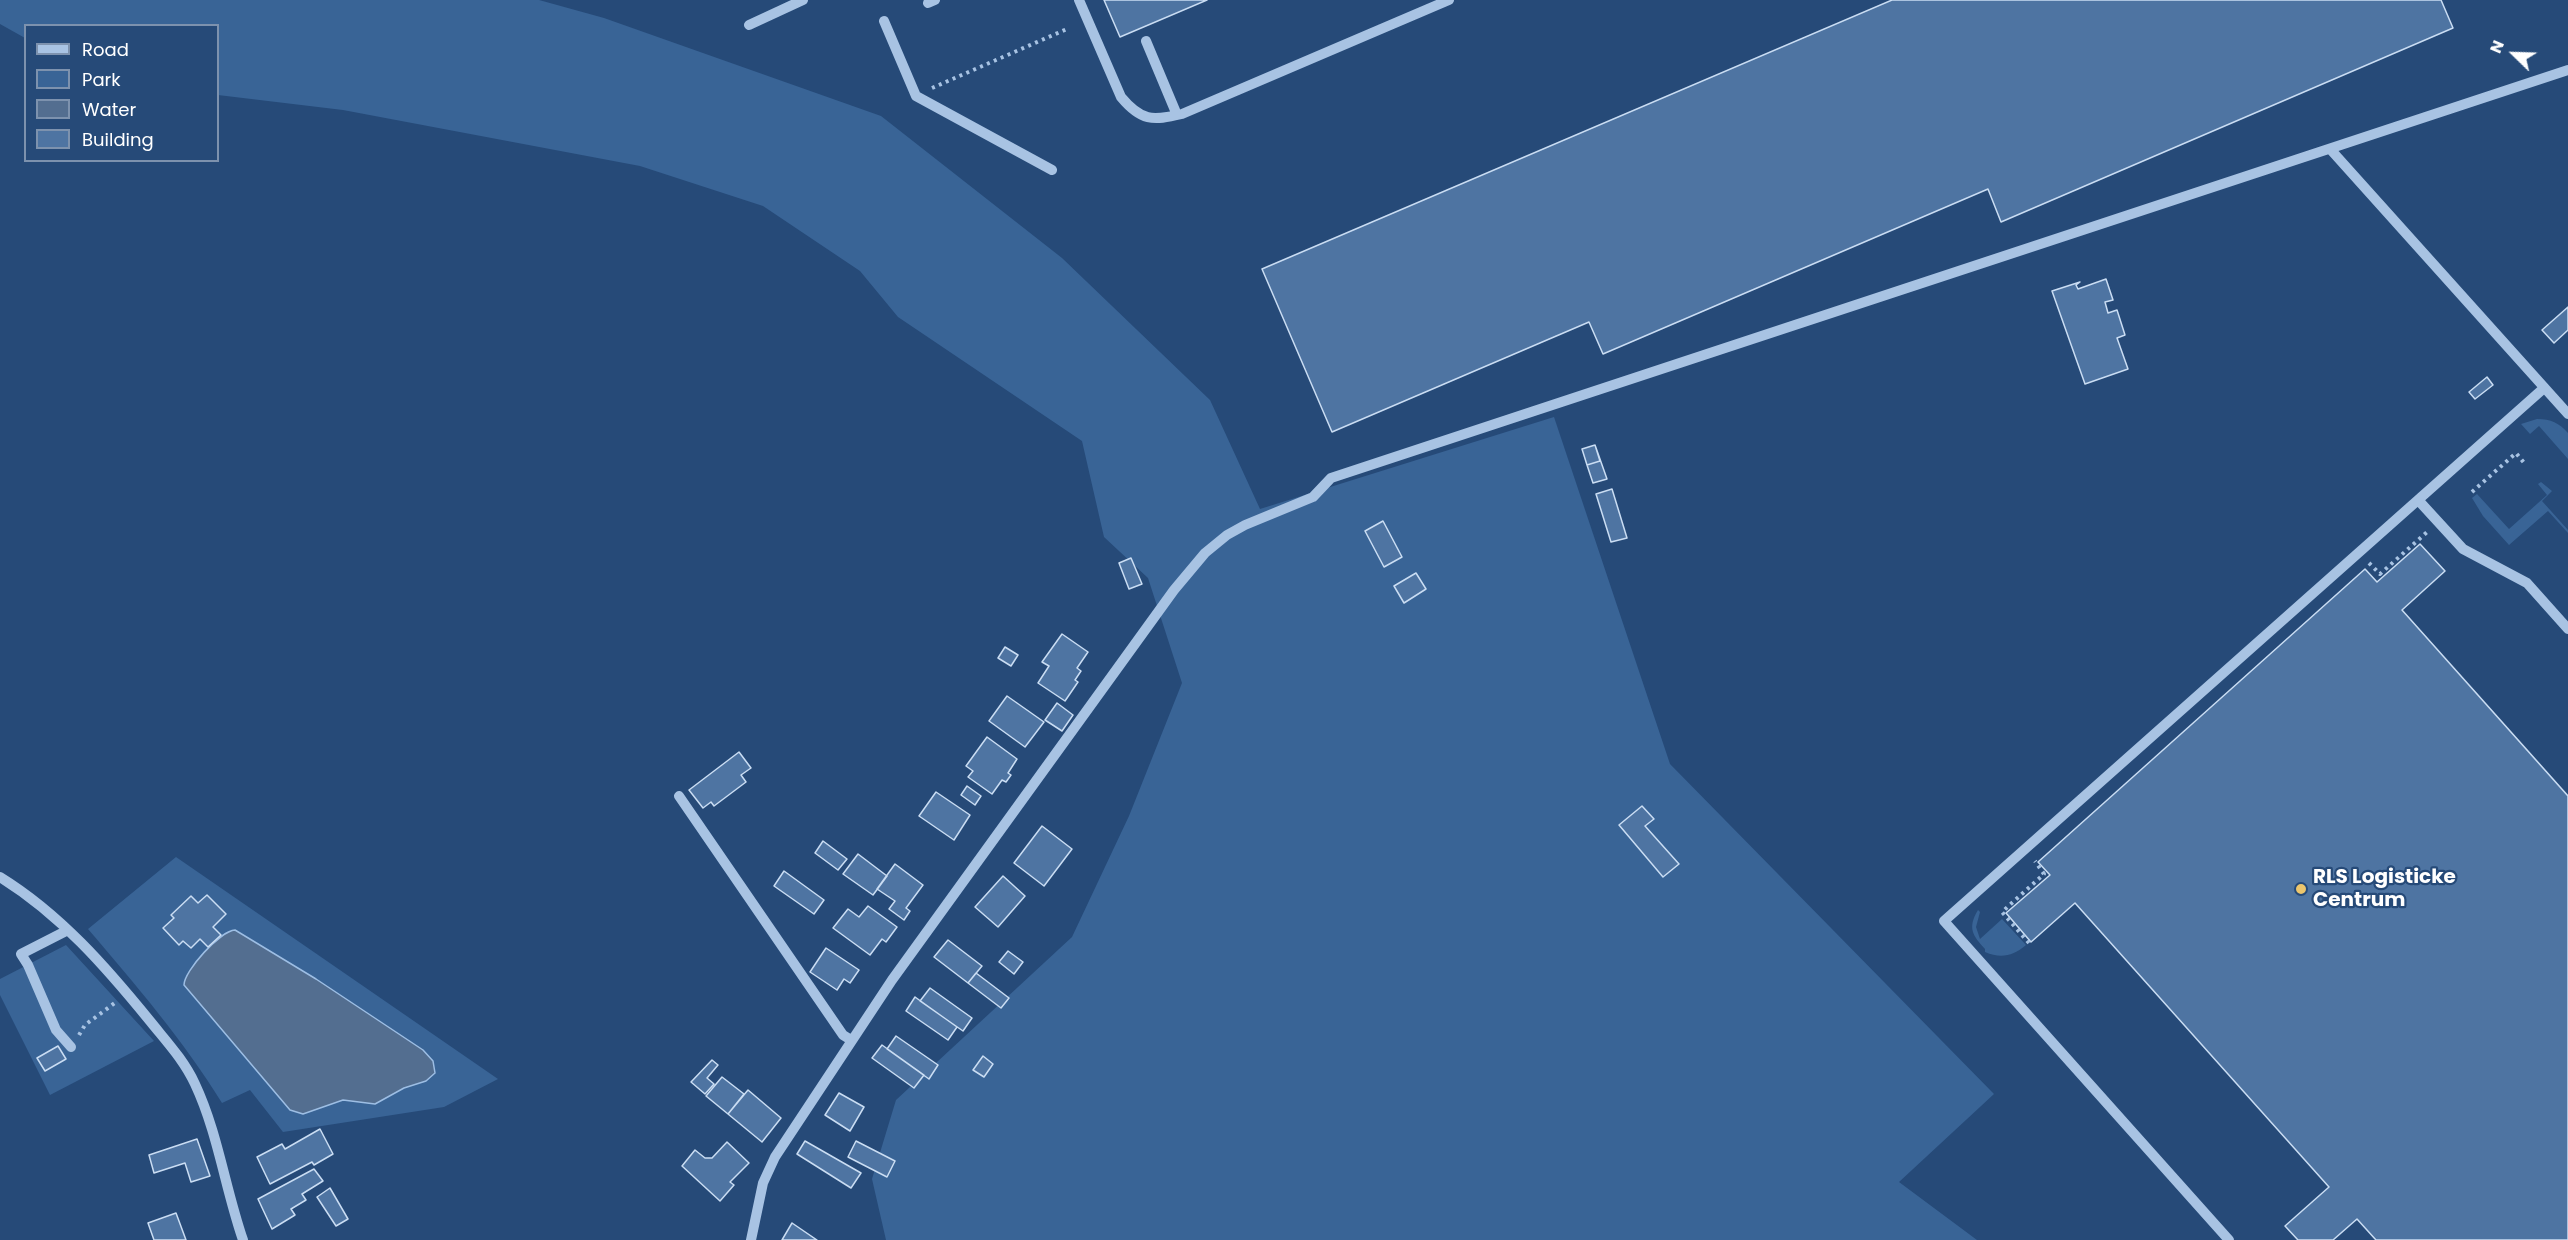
<!DOCTYPE html>
<html>
<head>
<meta charset="utf-8">
<style>
	body { margin:0 }
	#map { position:relative; width:2568px; height:1240px; overflow:hidden; background:#264a78; font-family:Poppins,sans-serif }
	canvas { display:block }
	.legend { position:absolute; left:24px; top:24px; width:195px; height:138px; box-sizing:border-box; background:#264a78; border:2px solid #7d92ae; margin:0; padding:8px 10px; list-style:none; font-size:18px; color:#fff }
	.legend li { display:flex; align-items:center; gap:12px; height:30px }
	.legend b { width:30px; border:2px solid #7d92ae }
	.north { position:absolute; left:2484px; top:24px; width:60px; height:60px; -webkit-text-stroke:4px #264a78; paint-order:stroke; rotate:293deg; font-size:16px; font-weight:700; line-height:24px; text-align:center; color:#fff }
	.north::after { content:''; display:block; margin:auto; width:21px; height:27px; background:#fff; clip-path:polygon(50% 0,100% 100%,50% 72%,0 100%) }
</style>
</head>
<body>
<div id="map">
<canvas width="2568" height="1240"></canvas>
<ul class="legend">
<li><b style="height:8px;background:#a8c3e3"></b>Road</li>
<li><b style="height:16px;background:#396496"></b>Park</li>
<li><b style="height:16px;background:#536e90"></b>Water</li>
<li><b style="height:16px;background:#4e74a2"></b>Building</li>
</ul>
<div class="north">N</div>
</div>
<script>
const ctx = document.querySelector('canvas').getContext('2d');
ctx.lineJoin = 'round';
function fillPath(path, color) {
  ctx.fillStyle = color;
  ctx.fill(path, 'evenodd');
}
function strokePath(path, color, width, dash) {
  ctx.strokeStyle = color;
  ctx.lineWidth = width;
  ctx.lineCap = dash ? 'butt' : 'round';
  ctx.setLineDash(dash || []);
  ctx.stroke(path);
}
function label(font, color, halo, rows, align = 'center') {
  ctx.font = font + ' Poppins,sans-serif';
  ctx.lineWidth = 4.5;
  ctx.setLineDash([]);
  ctx.textBaseline = 'middle';
  ctx.strokeStyle = halo;
  ctx.fillStyle = color;
  for (const [text, x, y, turn = 0] of rows) {
    ctx.save();
    ctx.translate(x, y);
    ctx.rotate((+turn || 0) * Math.PI / 180);
    ctx.textAlign = isNaN(turn) ? turn : align;
    if (halo) ctx.strokeText(text, 0, 0);
    ctx.fillText(text, 0, 0);
    ctx.restore();
  }
}
const green = new Path2D(`
	M0,0H539L604,18L881,116L1062,258L1210,400L1260,509L1554,417L1670,764L1994,1094L1899,1182L1977,1240H886L872,1179L896,1100L1072,937L1129,816L1182,683L1148,578L1104,537L1082,441L898,317L860,271L763,206L640,166L343,110L218,95V26H26L25,38L0,24Z
	M2537,419C2551,419 2559,423 2568,433V459L2539,426L2530,434L2521,424Z
	M2541,482L2552,491L2542,501L2568,530V533L2548,511L2509,545L2483,516L2472,498L2477,494L2509,529L2547,495L2538,484Z
	M176,857L498,1079L444,1107L283,1132L250,1090L222,1103C184,1041 135,984 88,929Z
	M1978,910L1980,912L1976,927L1980,939L2002,919L2026,945C2013,956 2001,959 1985,952V949C1973,936 1967,928 1978,910Z
	M66,945L154,1041L50,1095L0,995V979Z`);
const water = new Path2D(`
	M235,930L316,979L423,1050L433,1061L435,1073L426,1081L404,1088L375,1104L343,1100L303,1114L290,1110L184,985C184,971 220,931 235,930Z`);
const building = new Path2D(`
	M1104,0H1207L1120,37Z
	M1892,0H2441L2453,28L2001,222L1988,189L1603,354L1589,322L1332,432L1262,269Z
	M2106,279L2113,300L2105,302L2108,313L2117,310L2125,335L2117,338L2128,369L2085,384L2052,291L2080,282L2076,285L2078,289Z
	M2568,307V330L2554,343L2542,330Z
	M2487,377L2493,385L2475,399L2469,392Z
	M1595,445L1600,461L1587,465L1582,449Z
	M1595,445L1607,479L1593,483L1587,465L1600,461Z
	M1612,489L1627,538L1611,542L1596,494Z
	M1383,521L1402,557L1384,567L1365,531Z
	M2420,544L2445,571L2402,610L2568,796V1240H2376L2357,1219L2333,1240H2298L2285,1226L2329,1187L2075,903L2031,942L2006,913L2050,875L2038,862L2365,569L2377,582Z
	M1131,558L1142,584L1129,589L1119,563Z
	M1416,573L1426,589L1404,603L1394,586Z
	M1062,634L1088,652L1077,668L1081,671L1075,680L1078,682L1065,701L1038,683L1049,666L1042,662Z
	M1005,647L1018,655L1011,666L998,658Z
	M1007,696L1044,722L1025,747L989,721Z
	M1057,703L1073,715L1062,731L1045,720Z
	M987,737L1017,759L1008,773L1011,775L1006,782L1002,780L992,794L968,777L973,771L966,766Z
	M739,752L751,768L741,775L746,782L714,806L711,802L703,808L689,790Z
	M967,786L981,796L975,805L961,795Z
	M936,792L970,815L954,840L919,816Z
	M1642,806L1654,819L1645,826L1679,864L1663,877L1619,825Z
	M1042,826L1072,849L1044,886L1014,863Z
	M823,841L847,859L838,870L815,853Z
	M858,854L887,876L873,895L843,874Z
	M895,864L923,885L906,908L910,911L904,920L889,909L895,901L877,889Z
	M784,871L824,900L814,914L774,886Z
	M1003,876L1025,896L998,927L975,907Z
	M207,895L226,914L213,927L221,935L208,947L200,939L191,948L183,941L179,945L163,928L174,918L171,915L191,896L198,903Z
	M868,906L897,927L886,942L882,939L870,955L833,928L848,909L859,917Z
	M948,940L982,966L968,983L934,957Z
	M826,948L859,970L850,983L844,979L837,990L810,972Z
	M1008,951L1023,962L1014,974L999,962Z
	M976,973L1009,998L1001,1008L968,983Z
	M930,988L972,1018L963,1031L920,1001Z
	M915,997L957,1027L948,1040L906,1011Z
	M896,1036L938,1065L929,1079L887,1049Z
	M882,1045L924,1075L914,1088L872,1058Z
	M58,1046L66,1059L45,1071L37,1058Z
	M983,1056L993,1064L984,1077L973,1070Z
	M712,1060L718,1065L707,1078L714,1084L705,1094L691,1082Z
	M722,1077L744,1094L728,1114L706,1096Z
	M748,1090L781,1118L762,1142L728,1114Z
	M839,1093L864,1107L850,1131L825,1115Z
	M320,1129L333,1154L314,1165L312,1162L270,1184L257,1157L282,1144L285,1149Z
	M197,1139L210,1176L191,1182L185,1163L154,1173L149,1155Z
	M805,1141L861,1173L851,1188L797,1154Z
	M856,1141L895,1161L887,1177L848,1157Z
	M727,1142L749,1163L730,1182L734,1185L720,1201L682,1166L695,1150L705,1158H712Z
	M314,1169L323,1181L302,1194L306,1200L291,1209L295,1215L272,1229L258,1199Z
	M330,1188L348,1219L336,1226L317,1197Z
	M176,1213L186,1240H154L148,1223Z
	M792,1223L817,1240H782Z`);
const path = new Path2D(`
	M932,88L1067,29
	M2472,492L2516,453L2525,464
	M2369,563L2380,574L2427,532
	M2029,943L2002,912L2044,874L2035,861
	M79,1035L85,1025L116,1002`);
const minor = new Path2D(`
	M1079,0L1121,97C1141,121 1152,121 1182,114L1449,0
	M928,3L935,0
	M884,21L916,96L1052,170
	M749,25L803,0
	M1146,41L1177,115
	M2331,150L2568,414
	M2419,501L2463,549L2527,583L2568,629
	M679,796L843,1035L851,1040
	M0,877C60,914 106,967 150,1021C166,1041 184,1060 195,1084C218,1133 225,1188 243,1240
	M68,930L21,954L28,965L56,1030L71,1047
	M751,1240L763,1183L775,1157L892,980L1174,590L1205,553L1227,535L1245,525L1313,497L1331,478L2568,70
	M2229,1240L1944,921L2544,388`);
const markers = [
	[2301,889,6,"#ecc66d"]
];
const poiNames = [
	["RLS Logisticke",2313,878],
	["Centrum",2313,901]
];
fillPath(green, '#396496');
fillPath(water, '#536e90');
strokePath(water, '#9dbee4', 1.5);
fillPath(building, '#4e74a2');
strokePath(building, '#caddf3', 1.5);
strokePath(path, '#a8c3e3', 4, [3, 4.5]);
strokePath(minor, '#a8c3e3', 10);
for (const [x, y, r, color] of markers) {
  const dot = new Path2D();
  dot.arc(x, y, r, 0, 2 * Math.PI);
  ctx.fillStyle = color;
  ctx.fill(dot);
  strokePath(dot, '#264a78', 2);
}
label('bold 20px', '#fff', '#264a78', poiNames, 'left');
</script>
</body>
</html>
